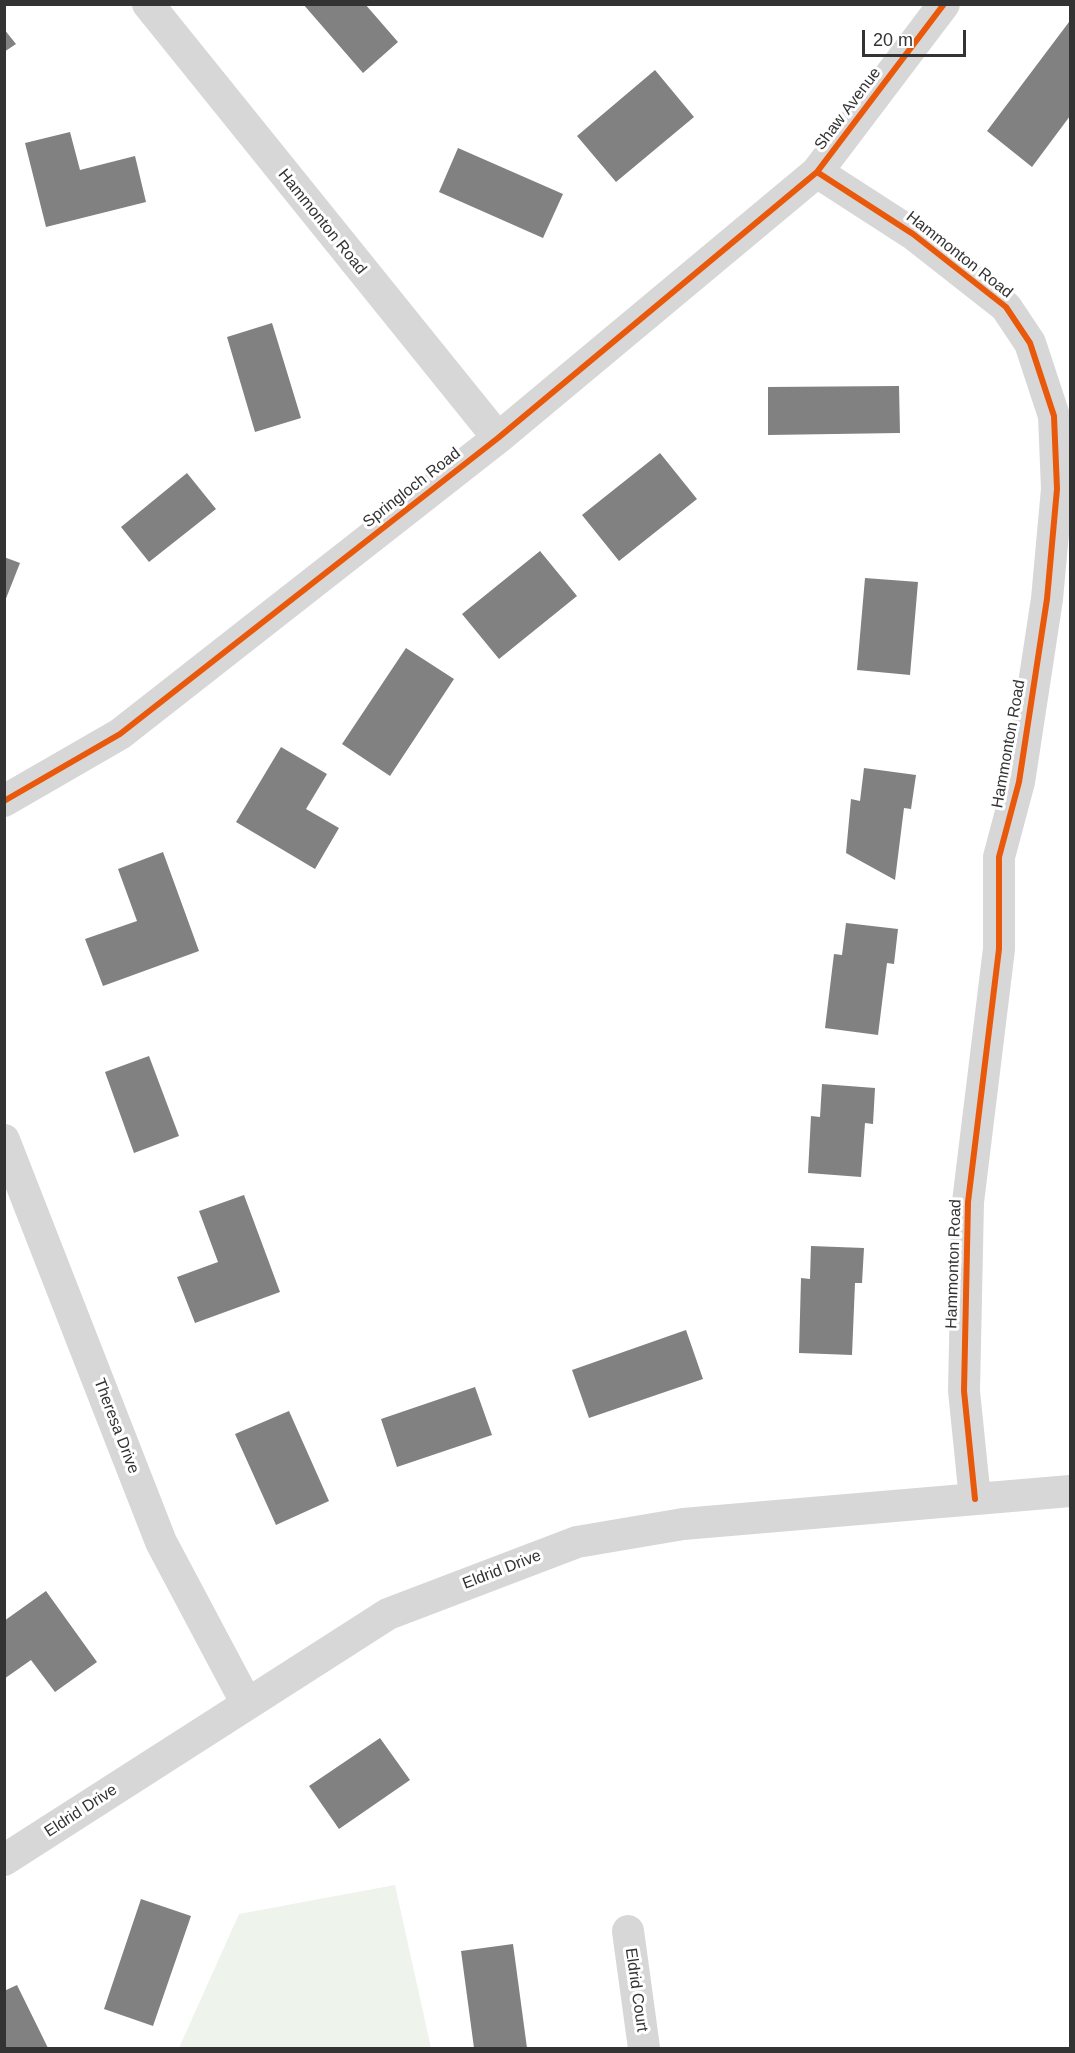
<!DOCTYPE html>
<html>
<head>
<meta charset="utf-8">
<style>
	body { margin:0 }
	#map { position:relative; width:1075px; height:2053px; overflow:hidden; background:#fff; font-family:Arial,sans-serif }
	canvas { display:block }
	.frame { position:absolute; inset:0; border:6px solid #333; pointer-events:none }
	.scale { position:absolute; left:862px; top:30px; width:104px; height:27px; box-sizing:border-box; border:3px solid #333; border-top:0; padding-left:8px; font-size:18px; line-height:21px; white-space:nowrap; color:#333; -webkit-text-stroke:4px #fff; paint-order:stroke }
</style>
</head>
<body>
<div id="map">
<canvas width="1075" height="2053"></canvas>
<div class="frame"></div>
<div class="scale">20 m</div>
</div>
<script>
const ctx = document.querySelector('canvas').getContext('2d');
ctx.lineJoin = 'round';
function fillPath(path, color) {
  ctx.fillStyle = color;
  ctx.fill(path, 'evenodd');
}
function strokePath(path, color, width, dash) {
  ctx.strokeStyle = color;
  ctx.lineWidth = width;
  ctx.lineCap = dash ? 'butt' : 'round';
  ctx.setLineDash(dash || []);
  ctx.stroke(path);
}
function label(font, color, halo, rows, align = 'center') {
  ctx.font = font + ' Arial,sans-serif';
  ctx.lineWidth = 6;
  ctx.setLineDash([]);
  ctx.textBaseline = 'middle';
  ctx.strokeStyle = halo;
  ctx.fillStyle = color;
  for (const [text, x, y, turn = 0] of rows) {
    ctx.save();
    ctx.translate(x, y);
    ctx.rotate((+turn || 0) * Math.PI / 180);
    ctx.textAlign = isNaN(turn) ? turn : align;
    if (halo) ctx.strokeText(text, 0, 0);
    ctx.fillText(text, 0, 0);
    ctx.restore();
  }
}
const green = new Path2D(`
	M395,1885L431,2048H179L239,1914Z`);
const building = new Path2D(`
	M303,4H365L398,42L363,73Z
	M1069,22L1070,23V116L1032,167L987,131Z
	M4,29L16,44L4,52Z
	M655,70L694,117L616,182L577,136Z
	M70,132L80,170L135,156L146,202L46,227L25,143Z
	M458,148L563,194L543,238L439,192Z
	M272,323L301,418L255,432L227,337Z
	M899,386L900,433L768,435V387Z
	M660,453L697,499L619,561L582,515Z
	M187,473L216,509L149,562L121,527Z
	M540,551L577,596L499,659L462,614Z
	M4,557L20,563L5,601H4Z
	M865,578L918,582L910,675L857,670Z
	M406,648L454,679L390,776L342,744Z
	M281,747L327,774L306,809L339,828L315,869L236,822Z
	M864,768L916,775L911,809L904,808L895,880L846,853L851,799L860,801Z
	M163,852L199,951L103,986L85,939L137,921L118,869Z
	M846,923L898,929L894,964L887,963L878,1035L825,1028L834,954L842,955Z
	M149,1056L179,1136L134,1153L105,1072Z
	M822,1084L875,1088L873,1124L865,1123L861,1177L808,1173L811,1116L820,1117Z
	M244,1195L280,1292L195,1323L177,1277L218,1262L199,1211Z
	M811,1246L864,1248L862,1283H855L852,1355L799,1353L801,1278L810,1279Z
	M686,1330L703,1379L589,1418L572,1370Z
	M475,1387L492,1435L397,1467L381,1419Z
	M289,1411L329,1501L276,1525L235,1434Z
	M46,1591L97,1662L55,1692L31,1660L4,1679V1621Z
	M380,1738L410,1780L339,1829L309,1786Z
	M141,1899L191,1916L153,2026L104,2009Z
	M513,1944L527,2048H474L461,1951Z
	M17,1985L48,2048H4V1991Z`);
const street = new Path2D(`
	M148,4L498,438
	M817,172L913,234L1006,307L1030,343L1054,416L1057,489L1047,599L1019,782L999,857V949L968,1202L964,1391L975,1499
	M4,801L120,734L498,438L817,172L944,4
	M4,1140L161,1542L247,1704
	M4,1860L388,1614L577,1542L683,1524L1070,1491
	M628,1931L644,2048`);
const cycleway = new Path2D(`
	M817,172L913,234L1006,307L1030,343L1054,416L1057,489L1047,599L1019,782L999,857V949L968,1202L964,1391L975,1499
	M4,801L120,734L498,438L817,172L944,4`);
const streetNames = [
	["Shaw Avenue",848,109,-53],
	["Hammonton Road",322,222,51],
	["Hammonton Road",959,255,38],
	["Springloch Road",412,488,-38],
	["Hammonton Road",1009,744,-80],
	["Hammonton Road",954,1264,-88],
	["Theresa Drive",116,1426,69],
	["Eldrid Drive",502,1570,-21],
	["Eldrid Drive",81,1811,-33],
	["Eldrid Court",636,1990,82]
];
fillPath(green, '#eef3ec');
fillPath(building, '#818181');
strokePath(street, '#d7d7d7', 32);
strokePath(cycleway, '#e8590c', 6);
label('16px', '#333', '#fff', streetNames);
</script>
</body>
</html>
